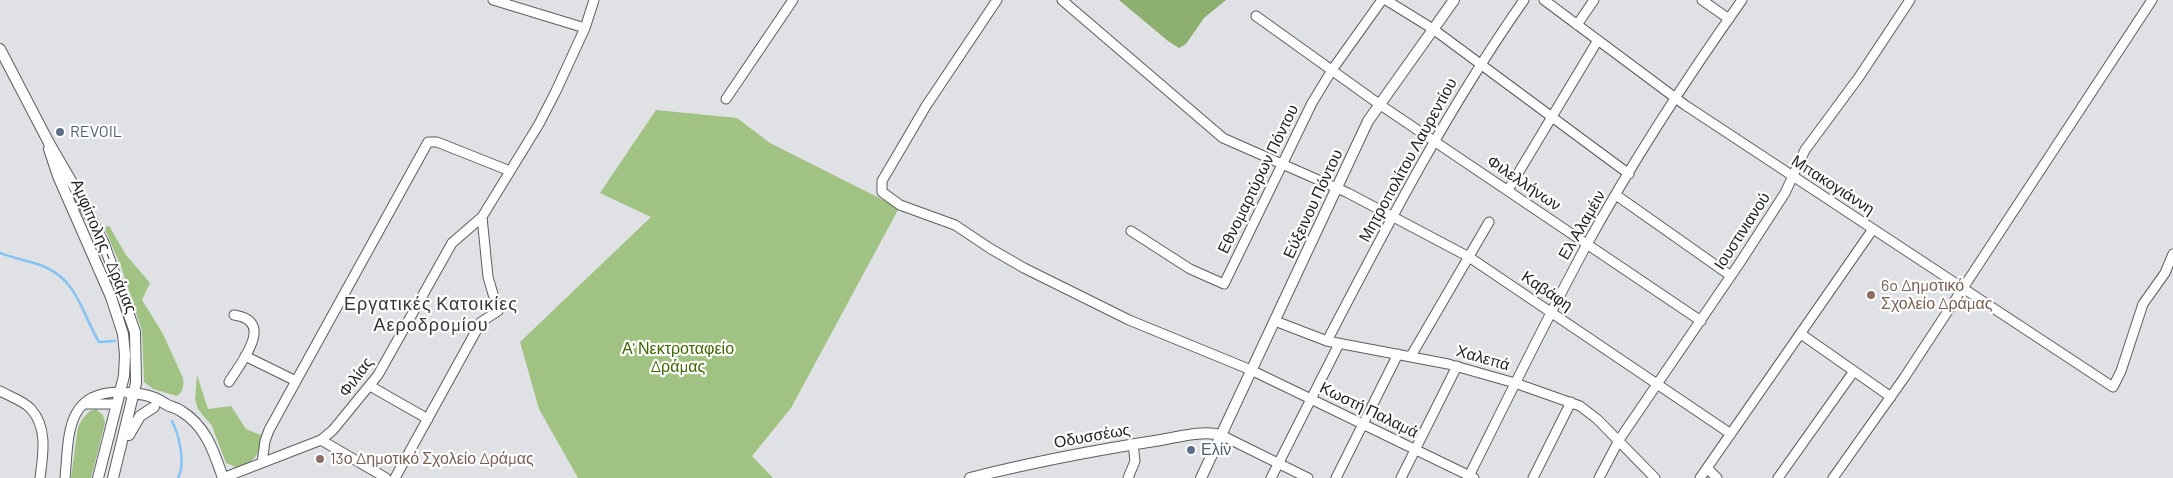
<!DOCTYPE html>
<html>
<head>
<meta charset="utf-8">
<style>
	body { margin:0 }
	canvas { display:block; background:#dfe1e4 }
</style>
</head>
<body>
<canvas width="2173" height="478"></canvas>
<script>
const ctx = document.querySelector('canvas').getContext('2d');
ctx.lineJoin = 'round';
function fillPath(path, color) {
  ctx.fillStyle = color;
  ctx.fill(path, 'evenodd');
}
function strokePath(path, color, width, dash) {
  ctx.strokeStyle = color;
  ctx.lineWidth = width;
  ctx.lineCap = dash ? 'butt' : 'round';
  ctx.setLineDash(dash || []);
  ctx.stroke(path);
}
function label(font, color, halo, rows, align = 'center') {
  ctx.font = font + ' Barlow,sans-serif';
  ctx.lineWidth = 4.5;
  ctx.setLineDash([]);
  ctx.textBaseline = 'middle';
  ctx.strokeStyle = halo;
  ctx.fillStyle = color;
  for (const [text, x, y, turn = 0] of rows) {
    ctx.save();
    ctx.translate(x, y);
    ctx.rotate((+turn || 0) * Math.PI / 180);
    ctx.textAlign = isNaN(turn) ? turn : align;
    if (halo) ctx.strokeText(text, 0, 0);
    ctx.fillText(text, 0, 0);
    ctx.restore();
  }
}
const green = new Path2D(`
	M656,110L737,118L770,143L899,208L791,408L752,456L773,478H578L539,409L520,342L651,217L600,193Z
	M109,226L126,255L150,283L142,300L163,334L183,378C184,385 183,392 177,396L153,389L144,382L142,331L122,269L104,227Z
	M197,375L208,409L231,406L246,429L263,436C258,457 256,461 236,467L226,463L212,426L198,409L195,399Z
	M96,409L103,415L105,423L91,478H71L78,427L83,418L90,411Z`);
const forest = new Path2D(`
	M1119,0H1226L1204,18L1186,44L1179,48L1168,41Z`);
const stream = new Path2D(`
	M0,253C15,259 31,261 45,267C78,281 83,316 99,342L115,341
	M172,421C179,435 186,463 178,478`);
const minor = new Path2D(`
	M493,0L585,28
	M997,0L926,106L882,181V192L900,205L955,225L991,249L1024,268L1129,320L1251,370L1474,478
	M1062,0L1223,138L1348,193L1469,257L1731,434
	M1386,0L1433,29L1629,174
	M1544,0L1685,105L2113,387L2121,371L2143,304L2165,273L2173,254
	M1702,0L1729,19
	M1256,16L1379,104L1701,321
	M1577,25L1594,0
	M726,99L793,0
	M1508,190L1598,40
	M1616,195L1731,276
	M1131,231L1190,269L1224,284L1312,103L1332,70L1382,0
	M1275,321L1327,341L1448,364L1515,383L1580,406L1597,419L1655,478
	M1801,334L1891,397
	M1327,341C1388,224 1448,108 1524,0
	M245,356L296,381
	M1411,356L1489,222
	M229,382C241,362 276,321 234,315
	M370,386L428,419
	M0,391C9,396 24,401 31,409C48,428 43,455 40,478
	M85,404H117
	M1221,435L1308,478
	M321,440L386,478
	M262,463L265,441L269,430L428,142H437L510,171
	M1707,468L1717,478
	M65,478C69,436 65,392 120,392
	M223,478L321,440L333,430L378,375L452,243L482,217
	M395,478L481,322L498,311L488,277L482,217L539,124L556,91L585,28L594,0
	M1128,478L1135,461L1133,444
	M1271,478L1339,344
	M1336,478L1398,354
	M1401,478L1457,366
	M1468,478C1507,400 1545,322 1586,246C1633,161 1686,79 1742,0
	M1533,478L1571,402
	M1599,478L1619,440L1739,264L1785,193L1805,150L1859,77L1910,0
	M1700,478L1873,229
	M1778,478L1854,371
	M1833,478L1904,378L2152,0`);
const major = new Path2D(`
	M0,49L49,143L78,193L104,244L135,332L136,383L113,478
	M49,149L58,176L111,297L123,334L125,355L124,376L98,478
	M128,393C142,394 152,395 164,403C169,407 176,407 181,411C206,426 214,452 223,478
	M129,435L140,416L154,407
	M970,478C1033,462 1096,450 1161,440C1179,437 1202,430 1221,435
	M1201,478L1368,121L1454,0`);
const markers = [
	[60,132,5,"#5c6f8a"],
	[1871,295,5,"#8d6e63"],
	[1191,450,5,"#5c6f8a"],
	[320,459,5,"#8d6e63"]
];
const serviceNames = [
	["REVOIL",70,132],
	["Ελίν",1201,450]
];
const streetNames = [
	["Μητροπολίτου Λαυρεντίου",1408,160,-61],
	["Εθνομαρτύρων Πόντου",1258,179,-64],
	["Φιλελλήνων",1524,183,34],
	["Μπακογιάννη",1833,185,33],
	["Εύξεινου Πόντου",1313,204,-65],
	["Ελ Αλαμέιν",1582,225,-60],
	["Ιουστινιανού",1742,231,-57],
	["Αμφίπολης - Δράμας",104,246,67],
	["Καβάφη",1547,291,34],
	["Χαλεπά",1483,358,16],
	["Φιλίας",356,377,-53],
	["Κωστή Παλαμά",1369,410,26],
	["Οδυσσέως",1092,436,-10]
];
const educationNames = [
	["6o Δημοτικό",1881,286],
	["Σχολείο Δράμας",1881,304],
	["13ο Δημοτικό Σχολείο Δράμας",330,459]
];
const parkNames = [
	["Α' Νεκτροταφείο",678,349],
	["Δράμας",678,367]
];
const neighbourhoodNames = [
	["Εργατικές Κατοικίες",431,304],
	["Αεροδρομίου",431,325]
];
fillPath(green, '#a0c282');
fillPath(forest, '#8cae6e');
strokePath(stream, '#85c3f5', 2.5);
strokePath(minor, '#5b5d60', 11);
strokePath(major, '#5b5d60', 12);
strokePath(minor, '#fff', 9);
strokePath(major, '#fff', 10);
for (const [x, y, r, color] of markers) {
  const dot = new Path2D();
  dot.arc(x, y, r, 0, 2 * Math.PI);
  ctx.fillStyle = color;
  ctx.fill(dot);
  strokePath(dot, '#fff', 2);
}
label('16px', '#4e5e75', '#fff', serviceNames, 'left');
label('16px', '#1d1e1f', '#fff', streetNames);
label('16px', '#785e54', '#fff', educationNames, 'left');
label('16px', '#3d6501', '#fff', parkNames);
ctx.letterSpacing = '1px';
label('18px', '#353638', '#fff', neighbourhoodNames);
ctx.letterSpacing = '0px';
</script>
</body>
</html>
